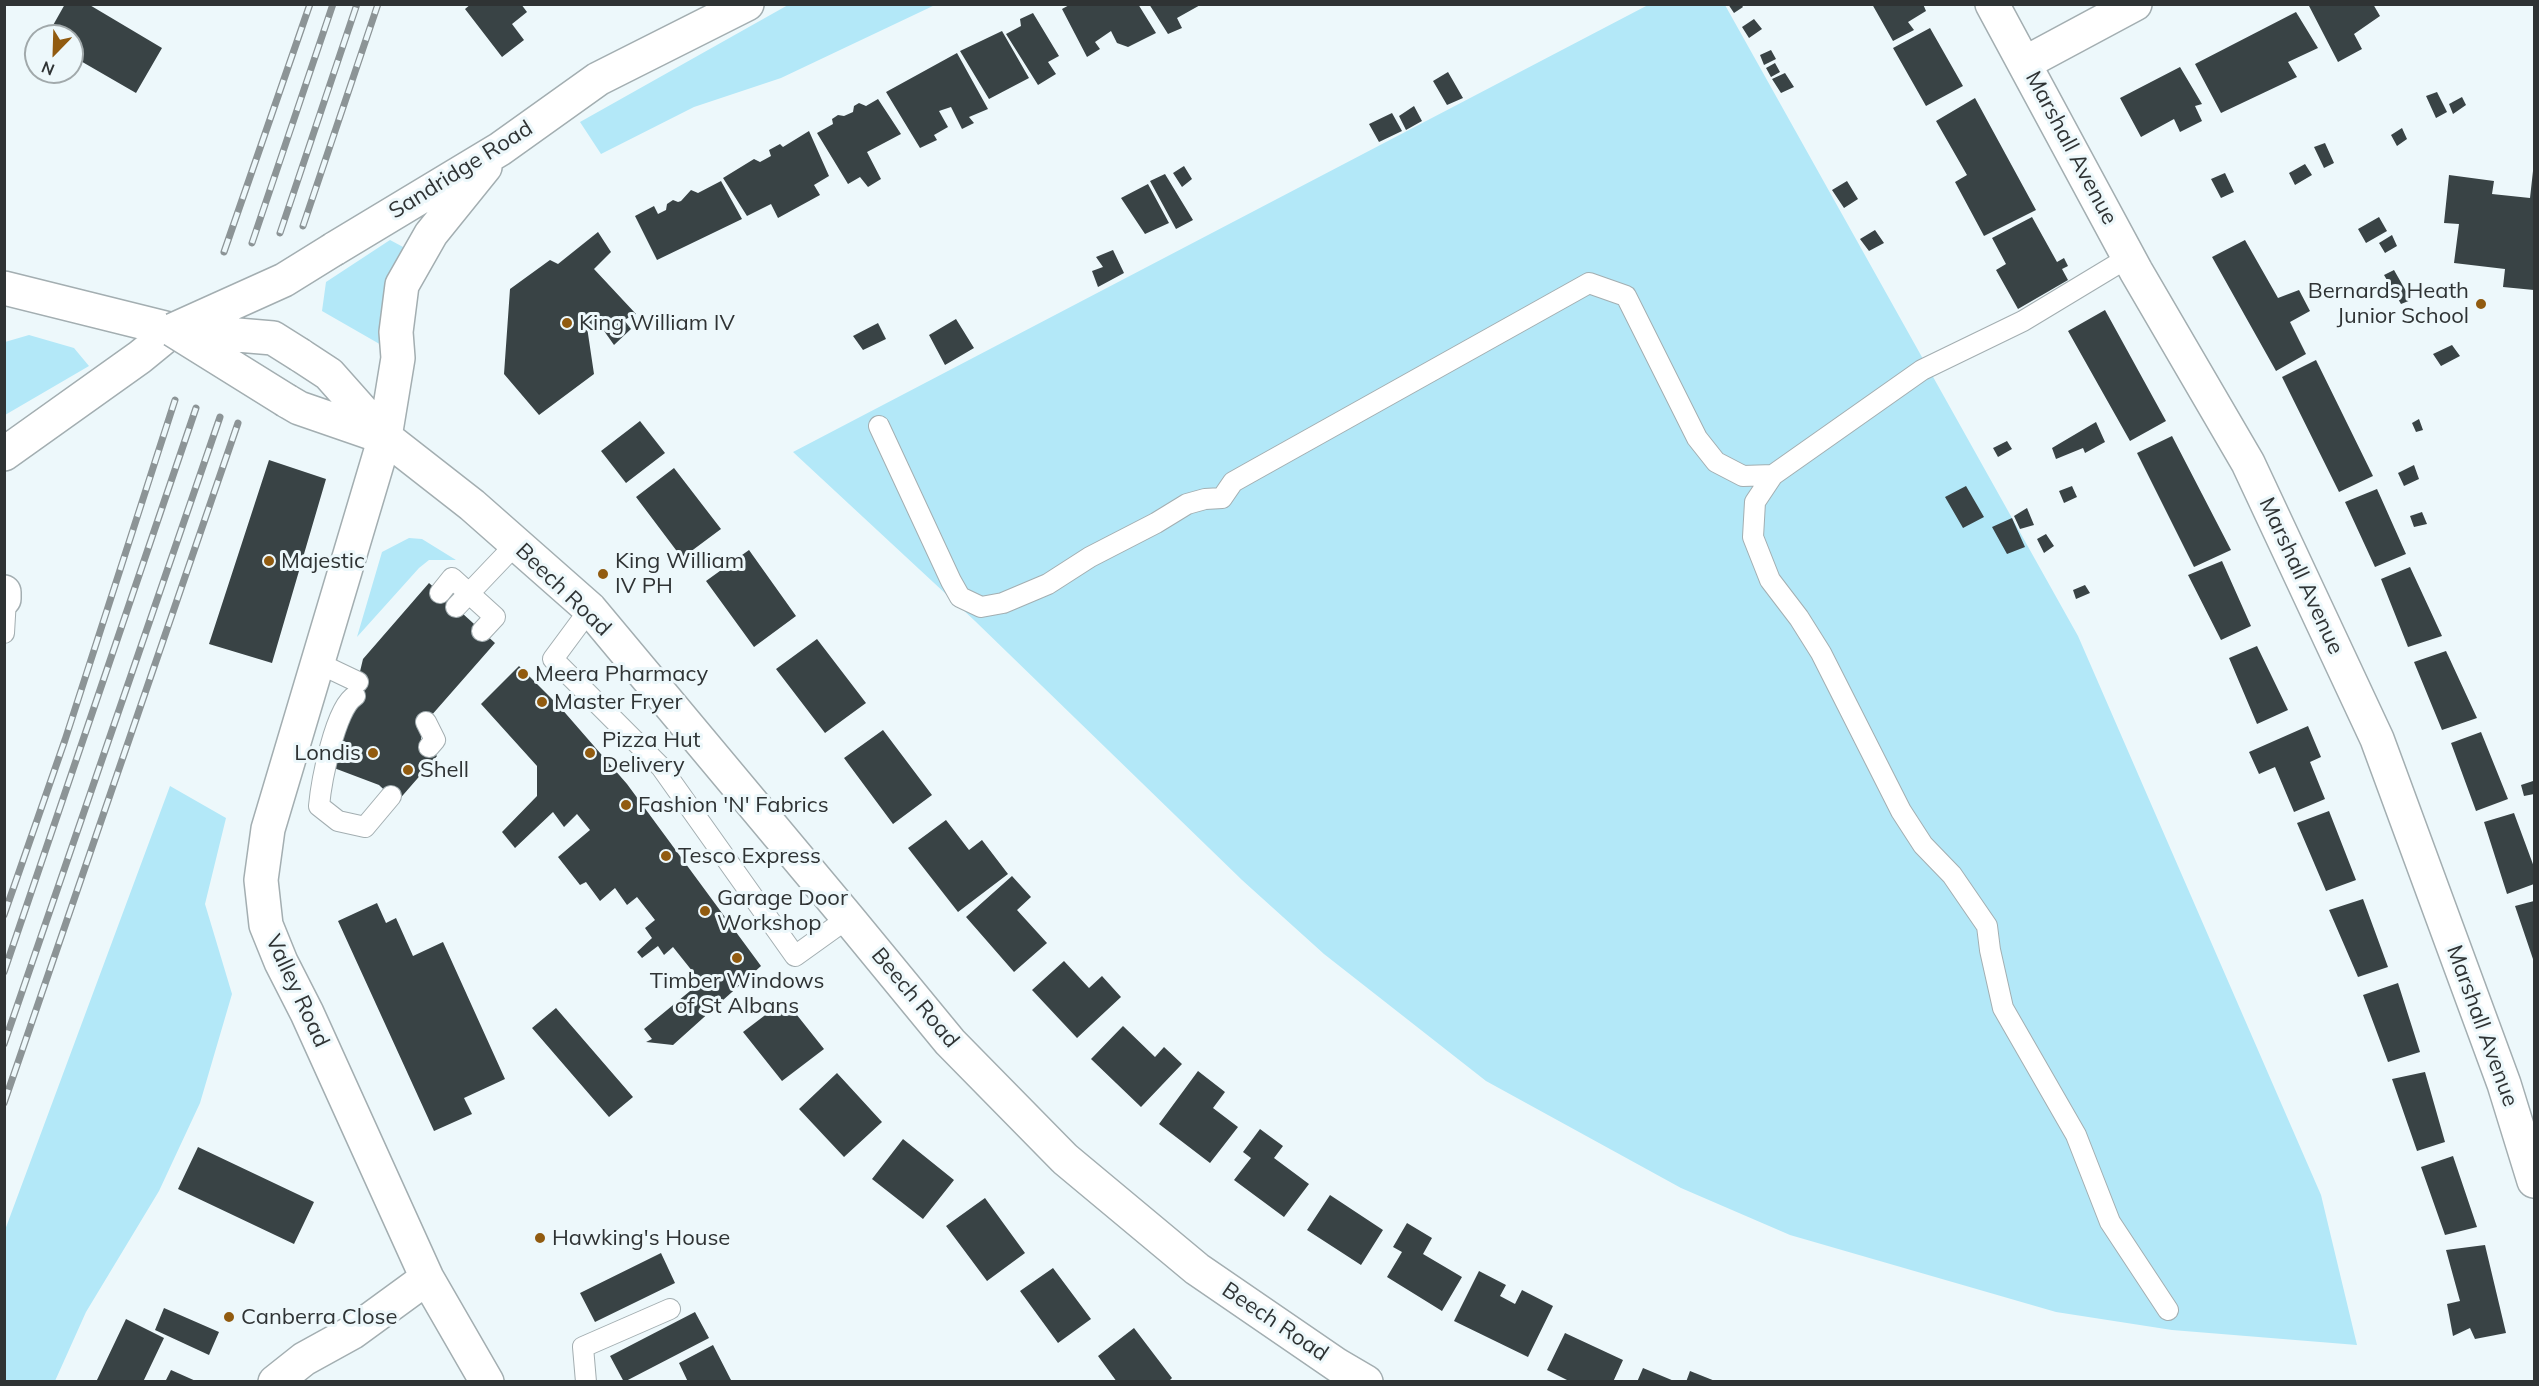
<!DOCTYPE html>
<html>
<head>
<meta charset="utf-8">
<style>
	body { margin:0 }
	#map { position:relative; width:2539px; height:1386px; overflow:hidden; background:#edf8fb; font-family:Mulish,sans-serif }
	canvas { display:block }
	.frame { position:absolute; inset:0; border:6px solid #2f3334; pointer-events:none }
	.north { position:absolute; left:24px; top:24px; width:60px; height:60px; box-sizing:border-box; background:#edf8fb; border:2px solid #a1a9ab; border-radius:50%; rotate:203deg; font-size:16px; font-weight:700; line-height:24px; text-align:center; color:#2f3334 }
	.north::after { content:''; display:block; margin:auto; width:21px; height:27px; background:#915b10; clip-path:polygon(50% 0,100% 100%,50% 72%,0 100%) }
</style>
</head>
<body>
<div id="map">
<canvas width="2539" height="1386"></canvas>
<div class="frame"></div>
<div class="north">N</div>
</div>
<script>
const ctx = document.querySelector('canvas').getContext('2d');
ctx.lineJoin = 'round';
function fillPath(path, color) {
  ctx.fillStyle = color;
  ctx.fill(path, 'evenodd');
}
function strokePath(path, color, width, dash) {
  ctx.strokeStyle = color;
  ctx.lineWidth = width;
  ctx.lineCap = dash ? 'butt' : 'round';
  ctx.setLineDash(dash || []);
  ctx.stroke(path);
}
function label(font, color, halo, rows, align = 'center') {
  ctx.font = font + ' Mulish,sans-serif';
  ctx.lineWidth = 6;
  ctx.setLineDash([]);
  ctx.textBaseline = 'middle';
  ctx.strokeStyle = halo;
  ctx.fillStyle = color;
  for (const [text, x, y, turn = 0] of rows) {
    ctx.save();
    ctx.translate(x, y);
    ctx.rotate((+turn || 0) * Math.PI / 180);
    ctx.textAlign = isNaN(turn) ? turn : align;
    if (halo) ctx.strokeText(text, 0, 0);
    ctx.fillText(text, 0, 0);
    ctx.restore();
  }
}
const green = new Path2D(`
	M788,5H935L781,78L694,107L601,154L580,122Z
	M1648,5H1725L2078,636L2321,1195L2357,1345L2172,1330L2056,1312L1790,1235L1681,1188L1486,1081L1324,954L1242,880L975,621L793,452Z
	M390,240L405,248L383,346L322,311L326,282Z
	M29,335L74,348L89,366L5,415V342Z
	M409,538L422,539L456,560H429L419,568L357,637L382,552Z
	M170,786L226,818L205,904L232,994L200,1103L159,1191L86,1312L55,1381H5V1230Z`);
const building = new Path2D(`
	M65,4H88L162,48L136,93L72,56V36H47Z
	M471,4H521L527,12L512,24L524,40L502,57L465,9Z
	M1071,4H1138L1156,33L1128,47L1117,43L1111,31L1095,42L1100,49L1087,57L1062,9Z
	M1149,4H1202L1177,18L1182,28L1168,34Z
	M1728,4H1741L1743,7L1734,13Z
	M1872,4H1923L1926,11L1908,22L1914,30L1893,41Z
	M2308,4H2373L2380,16L2354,34L2362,49L2338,62Z
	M2296,12L2318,48L2288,62L2297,77L2221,113L2195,64Z
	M1033,13L1059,56L1048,62L1056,74L1038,85L1006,34L1021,26L1020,19Z
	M1754,19L1762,29L1749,38L1742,27Z
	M1930,28L1963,86L1926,106L1893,48Z
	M1002,31L1029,78L989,99L960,51Z
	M1771,50L1776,59L1764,65L1760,55Z
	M957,53L988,109L969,117L974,123L962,129L951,107L939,111L948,127L934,135L937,140L920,148L886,92Z
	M1775,63L1780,72L1771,77L1766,68Z
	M2180,67L2202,104L2195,106L2202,121L2180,132L2174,119L2141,137L2120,98Z
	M1448,72L1463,98L1447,105L1433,81Z
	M1785,73L1794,87L1781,93L1772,79Z
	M2437,92L2447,112L2436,118L2426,96Z
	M2462,97L2466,105L2453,114L2449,104Z
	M1975,98L2036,210L1984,236L1955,182L1967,175L1936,121Z
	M878,99L901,134L867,152L881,179L868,187L860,177L848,184L817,133L833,124L832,119L838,115L844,116L853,112L854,106L859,103L866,106Z
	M1414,106L1422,121L1406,130L1399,116Z
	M1392,113L1402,131L1379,142L1369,124Z
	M2402,128L2407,139L2397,146L2391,135Z
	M809,131L829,176L814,185L820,195L778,218L771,204L747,216L723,178L754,159L760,162L771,156L769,150L780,144L783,147Z
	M2325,143L2334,163L2324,168L2314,147Z
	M2305,164L2312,175L2295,185L2289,173Z
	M1184,166L1192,179L1182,187L1173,173Z
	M2533,171L2534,290L2503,287L2505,269L2454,263L2459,224L2444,223L2449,175L2494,181L2492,194L2530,198Z
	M2225,173L2234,192L2221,198L2211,179Z
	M1165,174L1193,220L1176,229L1150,181Z
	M721,181L742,219L657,260L635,216L654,206L658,214L666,210L667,204L673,200L678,202L681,201L691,190L698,193Z
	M1847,181L1858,199L1844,208L1832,190Z
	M1148,184L1169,223L1145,234L1121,198Z
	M2032,217L2057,262L2064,258L2068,266L2062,269L2068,280L2018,309L1996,270L2006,264L1992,238Z
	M2379,217L2387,231L2366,243L2358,229Z
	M1875,230L1884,243L1869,251L1860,239Z
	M598,232L611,252L594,269L636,314L624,320L631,329L614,345L602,328L587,327L594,374L539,415L504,374L510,289L550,260L558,264Z
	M2392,235L2397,246L2385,253L2379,243Z
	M2245,240L2278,298L2299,290L2310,311L2290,322L2306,354L2276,371L2212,257Z
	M1113,250L1124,273L1098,287L1092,271L1103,267L1096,257Z
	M2394,270L2411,300L2401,304L2384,275Z
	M2105,310L2166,421L2130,441L2068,331Z
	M956,319L974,348L945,365L929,335Z
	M878,323L886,339L863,350L853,336Z
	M2452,345L2460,356L2441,366L2433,354Z
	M2316,360L2373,476L2339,492L2282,377Z
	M2419,419L2423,430L2416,432L2412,423Z
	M640,421L665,453L626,483L601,451Z
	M2096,422L2105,442L2085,453L2083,448L2056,459L2052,448Z
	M2172,436L2231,550L2194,567L2137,453Z
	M2007,441L2012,449L1998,457L1993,448Z
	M269,460L326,479L272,663L209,644Z
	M2414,465L2419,479L2404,486L2398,473Z
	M674,468L721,529L682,558L636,497Z
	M1966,486L1984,517L1963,528L1945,497Z
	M2072,486L2077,497L2064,503L2059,491Z
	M2377,489L2406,554L2375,567L2345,502Z
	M2027,508L2034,525L2020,529L2014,516Z
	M2422,512L2427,524L2414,527L2410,516Z
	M2012,518L2025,547L2007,554L1992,527Z
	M2046,534L2054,546L2044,553L2037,539Z
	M749,550L796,616L754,647L706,581Z
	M2222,561L2251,626L2221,640L2188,575Z
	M2410,567L2442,636L2408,647L2381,579Z
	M429,583L495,643L423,725L421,739L437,756L397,802L379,785L334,768L352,705L363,659Z
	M2085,585L2090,593L2076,599L2073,590Z
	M817,639L866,703L825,733L776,669Z
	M2257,646L2288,710L2257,724L2229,658Z
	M2446,651L2477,718L2442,730L2414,662Z
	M519,666L560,707L627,784L761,966L673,1045L646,1042L652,1039L644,1029L701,982L673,947L664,955L658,946L642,958L637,952L652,938L645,928L655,920L637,897L627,905L615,888L600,901L586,882L580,885L558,857L590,830L577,814L564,827L553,812L515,848L502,832L537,796V766L481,704Z
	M2308,726L2321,757L2310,762L2325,799L2294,812L2275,767L2259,774L2249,752Z
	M883,730L932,795L893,824L844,758Z
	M2481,732L2508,799L2476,811L2451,743Z
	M2533,781L2534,794L2524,796L2521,785Z
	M2329,811L2356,880L2326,891L2297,823Z
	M2514,813L2534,867V884L2507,894L2484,822Z
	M946,820L969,850L982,840L1008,874L958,912L908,848Z
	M1012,876L1031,897L1017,910L1047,943L1014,972L966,917Z
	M2363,899L2388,967L2358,977L2329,910Z
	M2534,901V962L2515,906Z
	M377,903L386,923L396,918L413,956L443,942L505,1079L464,1098L472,1114L434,1131L338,921Z
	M1064,961L1089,988L1102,976L1121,997L1077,1038L1032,990Z
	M2398,983L2420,1052L2388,1062L2363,995Z
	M785,1000L824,1049L782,1081L743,1032Z
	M556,1008L633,1097L609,1117L532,1028Z
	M1123,1026L1155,1057L1164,1047L1182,1064L1141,1107L1091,1059Z
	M1198,1071L1225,1092L1213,1108L1238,1127L1210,1163L1159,1124Z
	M2425,1072L2445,1142L2417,1151L2392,1079Z
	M837,1073L882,1122L844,1157L799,1109Z
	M1260,1129L1283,1146L1274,1158L1309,1184L1284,1217L1234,1180L1251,1158L1243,1152Z
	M903,1139L954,1180L923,1219L872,1179Z
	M198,1147L314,1202L294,1244L178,1189Z
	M2453,1156L2477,1227L2445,1235L2421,1167Z
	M1330,1195L1383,1230L1361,1265L1307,1230Z
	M985,1198L1025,1253L987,1281L946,1226Z
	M1407,1223L1432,1238L1423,1254L1462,1277L1442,1311L1387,1277L1402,1252L1393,1247Z
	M2485,1245L2506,1333L2475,1339L2470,1328L2453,1336L2447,1304L2460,1301L2446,1250Z
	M661,1253L675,1283L595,1322L580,1293Z
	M1053,1268L1091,1319L1058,1343L1020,1291Z
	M1479,1271L1506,1285L1500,1296L1515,1304L1522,1290L1553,1306L1528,1357L1454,1321Z
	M164,1308L219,1332L209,1355L155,1330Z
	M695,1312L709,1338L624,1382L610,1356Z
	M126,1319L164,1338L143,1382H96Z
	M1134,1328L1172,1378L1168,1382H1117L1098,1356Z
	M1565,1333L1623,1360L1613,1382H1571L1547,1370Z
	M713,1345L732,1382H688L679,1363Z
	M1643,1368L1674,1381V1382H1637Z
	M171,1370L198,1382H165Z
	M1690,1371L1715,1381V1382H1686Z`);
const lane = new Path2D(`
	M879,426L951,581L960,597L981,607L1003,603L1048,584L1090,557L1156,523L1187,504L1205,499L1222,498L1233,482L1249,473L1589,283L1626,296L1697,438L1716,462L1743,476L1773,475L1755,502L1753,537L1770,580L1799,618L1821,653L1901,811L1923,845L1952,875L1987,926L1990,950L2003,1008L2076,1135L2110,1222L2168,1310
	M1773,475L1922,370L2023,321L2129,257
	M440,593L452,578L495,617L482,631
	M456,607L516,544
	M590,609L553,659L661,767L795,956L848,918
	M4,633L6,599
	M316,662L358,682
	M355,696C335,707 321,784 319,806L338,821L365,827L391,796
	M426,722L435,740L429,747
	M586,1382L583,1347L670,1309`);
const street = new Path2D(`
	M1992,4L2136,271L2248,463L2377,739L2504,1084L2534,1181
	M2025,63L2135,4
	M385,437L268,829L261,880L266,925L281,962L307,1013L427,1278L487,1382
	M4,592V599
	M275,1382L304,1359L353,1332L427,1278`);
const secondary = new Path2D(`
	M334,249L500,149L598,79L747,4
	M4,288L173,330
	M300,355L329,374L385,437L472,505L590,609L848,918L950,1042L1065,1159L1197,1269L1337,1365L1366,1382
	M287,401L299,408L383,437
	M385,437L398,358L396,332L402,285L431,234L485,167
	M4,454L140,357L173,330`);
const rail = new Path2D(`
	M303,226L378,4
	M280,233L357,4
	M252,243L333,4
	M224,252L310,4
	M4,915L65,740L175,400
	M4,972L196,408
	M4,1044L220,417
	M4,1103L238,423`);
const secondaryBridge = new Path2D(`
	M173,330L284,280L334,249
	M173,330L287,401
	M178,330L273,338L300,355`);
const markers = [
	[2481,304,6,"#915b10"],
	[567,323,6,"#915b10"],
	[269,561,6,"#915b10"],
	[603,574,6,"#915b10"],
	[523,674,6,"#915b10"],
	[542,702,6,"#915b10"],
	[373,753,6,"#915b10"],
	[590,753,6,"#915b10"],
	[408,770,6,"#915b10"],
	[626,805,6,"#915b10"],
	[666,856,6,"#915b10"],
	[705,911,6,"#915b10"],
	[737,958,6,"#915b10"],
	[540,1238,6,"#915b10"],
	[229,1317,6,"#915b10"]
];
const streetNames = [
	["Marshall Avenue",2071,148,62],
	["Sandridge Road",461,170,-32],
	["Marshall Avenue",2301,576,65],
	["Beech Road",563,590,44],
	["Valley Road",297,991,65],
	["Beech Road",915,998,50],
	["Marshall Avenue",2482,1026,70],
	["Beech Road",1275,1322,34]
];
const poiNames = [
	["Bernards Heath",2469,291,"right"],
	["Junior School",2469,316,"right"],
	["King William IV",579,323],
	["Majestic",281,561],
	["King William",615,561],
	["IV PH",615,586],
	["Meera Pharmacy",535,674],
	["Master Fryer",554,702],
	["Pizza Hut",602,740],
	["Delivery",602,765],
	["Londis",361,753,"right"],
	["Shell",420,770],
	["Fashion 'N' Fabrics",638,805],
	["Tesco Express",678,856],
	["Garage Door",717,898],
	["Workshop",717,923],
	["Timber Windows",737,981,"center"],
	["of St Albans",737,1006,"center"],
	["Hawking's House",552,1238],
	["Canberra Close",241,1317]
];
fillPath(green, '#b3e8f8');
fillPath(building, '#394345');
strokePath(lane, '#a3aeb1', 22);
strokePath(street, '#a3aeb1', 36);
strokePath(secondary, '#a3aeb1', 36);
strokePath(lane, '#fff', 20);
strokePath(street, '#fff', 33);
strokePath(secondary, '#fff', 33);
strokePath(rail, '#8c9496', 7);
strokePath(rail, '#edf8fb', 4.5, [14]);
strokePath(secondaryBridge, '#a3aeb1', 36, []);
strokePath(secondaryBridge, '#fff', 33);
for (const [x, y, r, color] of markers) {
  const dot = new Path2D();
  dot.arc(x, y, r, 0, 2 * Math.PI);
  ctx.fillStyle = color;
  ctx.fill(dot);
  strokePath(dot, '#edf8fb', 2);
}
label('22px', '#2f3334', '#edf8fb', streetNames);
label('22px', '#2f3334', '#edf8fb', poiNames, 'left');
</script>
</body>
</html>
